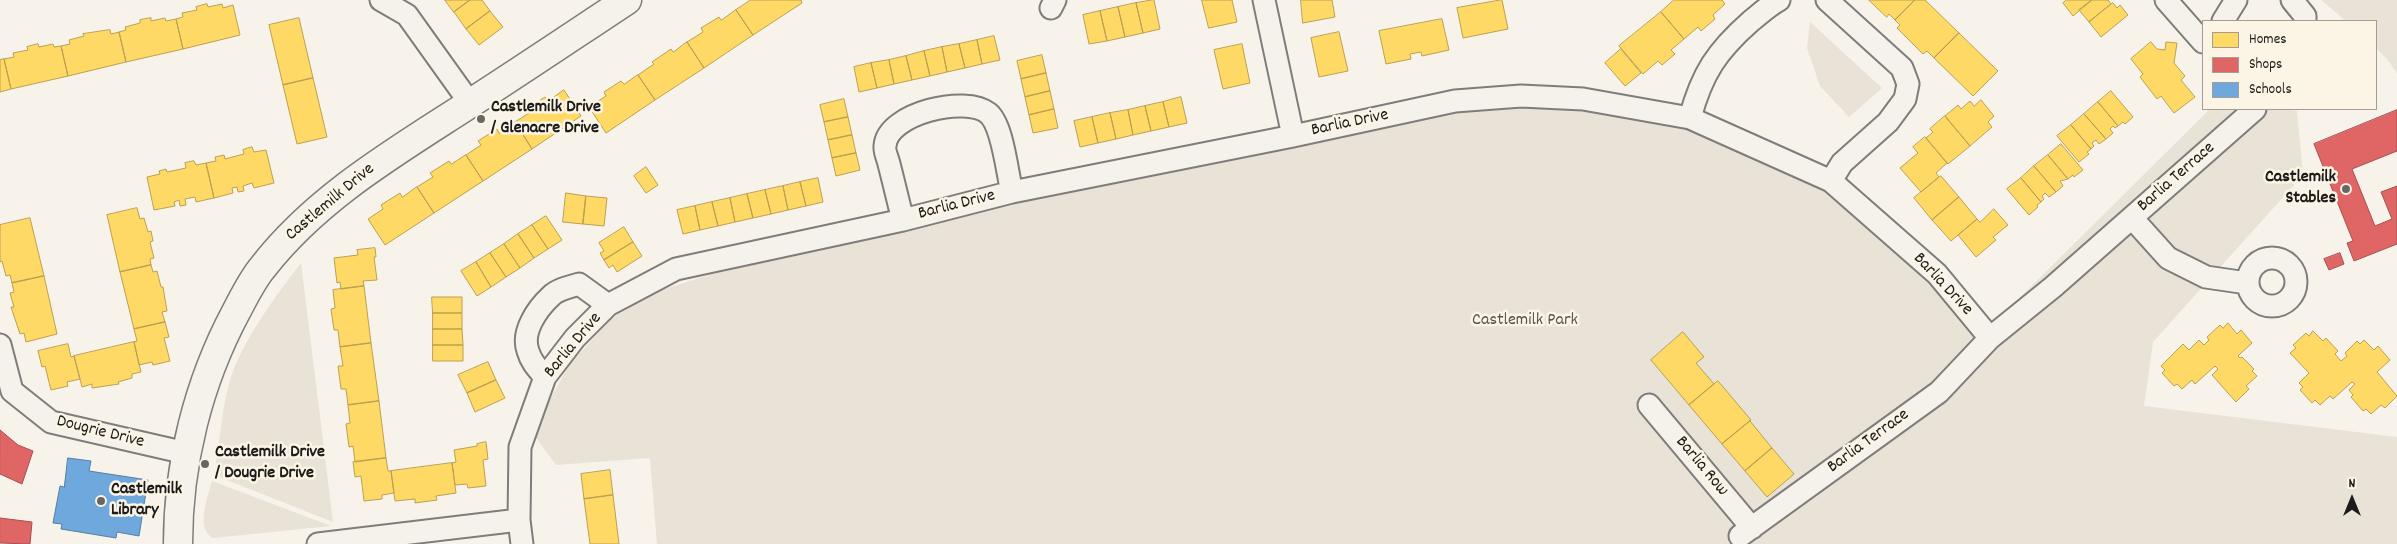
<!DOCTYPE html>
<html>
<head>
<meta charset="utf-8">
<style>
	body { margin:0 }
	#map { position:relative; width:2397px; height:544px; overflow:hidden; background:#f7f3ea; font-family:Dekko,sans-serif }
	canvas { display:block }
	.legend { position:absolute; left:2202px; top:20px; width:175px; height:90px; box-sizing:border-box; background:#fcf5e5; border:1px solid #a29e95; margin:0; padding:6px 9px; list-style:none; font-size:15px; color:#1c1c1c }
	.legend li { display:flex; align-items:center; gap:10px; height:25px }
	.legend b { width:25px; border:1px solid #a29e95 }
	.north { position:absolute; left:2327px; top:474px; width:50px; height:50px; -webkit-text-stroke:4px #fcf5e5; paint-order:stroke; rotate:0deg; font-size:14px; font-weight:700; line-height:20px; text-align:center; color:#1c1c1c }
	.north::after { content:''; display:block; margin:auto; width:18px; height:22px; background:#1c1c1c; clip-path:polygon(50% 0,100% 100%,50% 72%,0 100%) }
</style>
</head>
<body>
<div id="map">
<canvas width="2397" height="544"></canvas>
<ul class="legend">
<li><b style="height:14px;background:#ffd966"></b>Homes</li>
<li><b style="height:14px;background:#e06666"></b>Shops</li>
<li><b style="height:14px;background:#6fa8dc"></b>Schools</li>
</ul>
<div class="north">N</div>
</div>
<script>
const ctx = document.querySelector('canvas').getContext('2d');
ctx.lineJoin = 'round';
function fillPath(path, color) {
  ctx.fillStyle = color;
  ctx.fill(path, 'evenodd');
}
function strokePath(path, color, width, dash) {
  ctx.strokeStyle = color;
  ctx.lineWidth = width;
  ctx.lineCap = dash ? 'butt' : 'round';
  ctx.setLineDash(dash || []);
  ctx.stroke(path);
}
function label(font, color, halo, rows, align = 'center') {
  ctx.font = font + ' Dekko,sans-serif';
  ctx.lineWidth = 5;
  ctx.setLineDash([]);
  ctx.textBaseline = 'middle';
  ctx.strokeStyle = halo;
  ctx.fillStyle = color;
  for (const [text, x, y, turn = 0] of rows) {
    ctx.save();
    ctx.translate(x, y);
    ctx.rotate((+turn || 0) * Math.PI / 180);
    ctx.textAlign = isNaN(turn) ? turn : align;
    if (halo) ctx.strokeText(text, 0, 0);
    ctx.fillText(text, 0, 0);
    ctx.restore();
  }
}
const green = new Path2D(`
	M2321,0H2397V73L2387,59L2376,48V21H2346Z
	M1810,22L1882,88L1849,117L1820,86L1807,48Z
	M1525,100L1686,124L1825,183L1991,326L2210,109H2284L2297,111L2303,175L2153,342L2144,406L2397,437V544H657L650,458L556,465L532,432L569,365L611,319L658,291L709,275L1030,199L1462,106Z
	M301,263L333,522L214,475C221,438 222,393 238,359C255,324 277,294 301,263Z
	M212,481L331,526L213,538C195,528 208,497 212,481Z`);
const homes = new Path2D(`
	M445,0H470L454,12Z
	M470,0H482L490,11L466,29L454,12Z
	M751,0H801L802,3L753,35L736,10Z
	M1154,0L1160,29L1143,33L1136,3Z
	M1202,0H1232L1237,22L1209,28Z
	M1301,0H1332L1335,17L1303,23Z
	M1502,0L1508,29L1463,38L1457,8Z
	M1674,0H1722L1725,4L1713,15L1715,19L1701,31L1698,27L1684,39L1661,12Z
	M1869,0H1915L1895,20L1889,14L1887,17Z
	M1915,0H1925L1959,33L1934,58L1927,51L1923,54L1897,28L1900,25L1895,20Z
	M2067,0H2092L2073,16L2063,3Z
	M2092,0H2108L2111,4L2089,22L2079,10Z
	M1136,3L1143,33L1125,37L1118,7Z
	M2113,3L2117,8L2120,5L2128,15L2101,37L2089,22Z
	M207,4L208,7L222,4L223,8L233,5L240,35L183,49L176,19L183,17L182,13L197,10L196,7Z
	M1118,7L1125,37L1107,41L1100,11Z
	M736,10L753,35L704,68L687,42L703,32L701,28L719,17L721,20Z
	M490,11L503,27L479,45L466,29Z
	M1100,11L1107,41L1089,44L1083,15Z
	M1661,12L1684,39L1671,50L1675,54L1662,65L1658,61L1643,74L1619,46Z
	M151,18V21L165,18L166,21L176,19L183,49L126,62L119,32L126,30L125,27L140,23V20Z
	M299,18L313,78L283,85L269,25Z
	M1442,19L1449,50L1422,56L1421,52L1410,54L1411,59L1386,64L1379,31Z
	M110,30L111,34L119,32L126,62L68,76L61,46L70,44L69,40L84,36L83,34Z
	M1339,32L1348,71L1319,77L1311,38Z
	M1959,33L1998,71L1973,96L1934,58Z
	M994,36L1000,60L982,64L977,40Z
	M977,40L982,64L965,68L959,44Z
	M687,42L704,68L655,100L638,75L654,64L652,62L671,49L673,52Z
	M2151,42L2157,49L2165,50L2166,42L2177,43L2174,63L2185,76L2181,80L2195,97L2174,113L2161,96L2157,99L2140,77L2143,74L2131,59Z
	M38,44L39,47L53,44L54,47L61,46L68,76L11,89L4,59L14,57L13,53L28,50L27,47Z
	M959,44L965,68L947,72L942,47Z
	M1242,44L1250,83L1223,89L1214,50Z
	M942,47L947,72L930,76L924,51Z
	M1621,49L1641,73L1625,86L1605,63Z
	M924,51L930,76L912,80L906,56Z
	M1042,55L1046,73L1021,79L1017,61Z
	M906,56L912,80L894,84L889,60Z
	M4,59L11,89L0,92V60Z
	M889,60L894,84L877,88L871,63Z
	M871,63L877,88L859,92L854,67Z
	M1046,73L1050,91L1025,97L1021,79Z
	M638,75L655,100L606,133L589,107L606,96L604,92L621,81L624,84Z
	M313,78L327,137L297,144L283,85Z
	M564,90L581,116L532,149L515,122L529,113L527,109L545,97L548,101Z
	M1050,91L1054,109L1029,115L1025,97Z
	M2111,91L2133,117L2125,124L2123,122L2118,126L2098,102Z
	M1181,97L1187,123L1169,127L1163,102Z
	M844,99L848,117L824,122L820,105Z
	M1981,100L1994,116L1988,122L1992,127L1970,146L1945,116L1958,105L1961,109L1970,101L1974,106Z
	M1163,102L1169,127L1151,131L1145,106Z
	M2098,102L2118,126L2115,128L2113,126L2110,129L2113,133L2106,139L2084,114Z
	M1145,106L1151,131L1133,135L1128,110Z
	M1054,109L1058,128L1033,133L1029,115Z
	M1128,110L1133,135L1116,139L1110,113Z
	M1110,113L1116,139L1098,143L1092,117Z
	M2084,114L2106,139L2099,144L2096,140L2092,143L2094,146L2091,149L2071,125Z
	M1945,116L1970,146L1948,164L1926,138L1933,132L1930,129Z
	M848,117L852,135L828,140L824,122Z
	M1092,117L1098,143L1080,147L1074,121Z
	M515,122L532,149L483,181L466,155L481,145L478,141L497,129L499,133Z
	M2071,125L2091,149L2087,152L2089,154L2079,162L2057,136Z
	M852,135L856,153L832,158L828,140Z
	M1925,137L1947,163L1936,173L1939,177L1921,192L1900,168L1918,153L1913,147Z
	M2061,144L2083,170L2074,177L2073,175L2068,179L2048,155Z
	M252,147L254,152L266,150L274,183L254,188L252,183L243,186L244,191L238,192L237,187L232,188L233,193L214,198L206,163L216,161L215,157L224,155L225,159L244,154L243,150Z
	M856,153L860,170L836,176L832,158Z
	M466,155L483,181L434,213L417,187L433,177L430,173L449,161L451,164Z
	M2048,155L2068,179L2060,181L2063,186L2056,192L2034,166Z
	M194,161L196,165L206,163L214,198L196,202L195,197L185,199L186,205L180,206L179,200L174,202L175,206L154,210L147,177L160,174L159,171L166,169L167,172L186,168L185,163Z
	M2034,166L2056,192L2049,197L2045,193L2042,196L2044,199L2041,202L2021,178Z
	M646,167L658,185L646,193L634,176Z
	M1941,176L1959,197L1932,220L1914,198Z
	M818,178L823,202L806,206L800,182Z
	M2021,178L2041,202L2037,205L2038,207L2029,215L2007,189Z
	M800,182L806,206L788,210L783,186Z
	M783,186L788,210L771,214L765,190Z
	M417,187L434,213L385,245L368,219L383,209L381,205L400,193L402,197Z
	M765,190L771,214L753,218L747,194Z
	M566,193L586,196L583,224L563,222Z
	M747,194L753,218L735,222L730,198Z
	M586,196L607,198L604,226L583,224Z
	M1959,197L1977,219L1951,241L1932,220Z
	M730,198L735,222L718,226L712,202Z
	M712,202L718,226L700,230L695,206Z
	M695,206L700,230L683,234L677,210Z
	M137,208L140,219L144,218L148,232L151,231L153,241L150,242L154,258L150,259L151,265L120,272L107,215Z
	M1994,209L2008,225L1993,237L1996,240L1976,257L1958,235L1977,219L1980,222Z
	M546,216L562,240L548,249L532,225Z
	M30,218L44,276L12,283L10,275L6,276L2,261L0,262V225Z
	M532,225L548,249L534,258L518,234Z
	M624,227L633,242L604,260L600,253L604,251L599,243Z
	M518,234L534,258L520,268L504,244Z
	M633,242L642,256L617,272L613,265L609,268L604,260Z
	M504,244L520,268L506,277L490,253Z
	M375,248L376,257H374L377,280L363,281L364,286L341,289L340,282L337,283L334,258L358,255L357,250Z
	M490,253L506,277L491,287L476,262Z
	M476,262L491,287L477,296L461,271Z
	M151,265L153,272L157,271L161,287H163L167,311L162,312L165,322L134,329L120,272Z
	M44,276L57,334L26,342L24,333L20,334L11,307H14L10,293L14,292L12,283Z
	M364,286L371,343L340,347L338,330H334L331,309L335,308L333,290Z
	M432,297H462V313H433Z
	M433,313H462V329H433Z
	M165,322L169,337L164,338L170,361L153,365L152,362L139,365L134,342L137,341L134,329Z
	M2228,323L2237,334L2241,330L2252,343L2238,356L2240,358L2242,357L2254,369L2252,371L2257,376L2246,386L2249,389L2236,402L2212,375L2218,369L2215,366L2195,384L2192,380L2182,389L2177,384L2174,386L2162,373L2165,370L2161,366L2183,344L2189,350L2199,340L2204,345L2209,340L2207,337L2220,325L2223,328Z
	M433,329H462L463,345H433Z
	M2313,331L2323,341L2326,338L2338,351L2335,354L2341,361L2347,356L2345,353L2357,341L2360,344L2364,340L2374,350L2378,346L2390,360L2377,372L2397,396L2385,408L2381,405L2371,414L2366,409L2363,411L2351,397L2353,395L2349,390L2355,384L2352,382L2333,399L2330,396L2320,405L2315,400L2312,403L2300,390L2303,387L2299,383L2309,373L2290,353L2296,348L2293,345L2306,333L2309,336Z
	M1683,332L1704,357L1696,363L1714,384L1689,405L1651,360Z
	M134,342L141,372L132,374V378L118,382L119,384L92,388V384L82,387L74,356Z
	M371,343L379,401L348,405L346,389H341L338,366H343L340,347Z
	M68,344L71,357L74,356L80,379L67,382L68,386L51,390L45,366L42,367L38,351Z
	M433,345H463V361H433Z
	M488,362L496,380L467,393L458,375Z
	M496,380L505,398L475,412L467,393Z
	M1718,381L1751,420L1722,444L1689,405Z
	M379,401L386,458L355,462L353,446L349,447L346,424L350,423L348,405Z
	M1750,421L1772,448L1745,471L1722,444Z
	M486,442L488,459L483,460L486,486L468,488L467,484L455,485L452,463L456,462L454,450L477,446V444Z
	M1772,448L1794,474L1767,497L1745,471Z
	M386,458L388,471H391L394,493L382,495V499L364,501L361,476L355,477L353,462Z
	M452,463L456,493L436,496L437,500L415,503V499L395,501L391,471Z
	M610,470L613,495L584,499L581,474Z
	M613,495L619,544H590L584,499Z`);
const shops = new Path2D(`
	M2397,110V151L2352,169L2375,226L2392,219L2381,192L2397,186V244L2354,261L2347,243L2353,241L2314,144Z
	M2340,253L2344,264L2329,270L2324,259Z
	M0,430L18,445L33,451L22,484L0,474Z
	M0,518L32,522L30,544L0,543Z`);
const schools = new Path2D(`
	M68,458L91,461L89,471L148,480L139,536L117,532L116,538L61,529L62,524L53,523L60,486L64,487Z`);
const street = new Path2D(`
	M381,0L407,15L470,103
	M1264,0L1293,136
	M1827,0L1902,68L1908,84L1905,99L1888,122L1842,163L1831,181
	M2166,0L2203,42
	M2292,0L2305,16V21
	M1051,8L1055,0
	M2223,21L2236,0
	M1690,118C1702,73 1717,51 1751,21C1760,14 1768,6 1779,0
	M2132,218L2168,258L2206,277L2247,283
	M903,220C898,201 894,183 889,164C888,159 884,151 885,146C887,113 966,95 988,113C1003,125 1007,173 1012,192
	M2248 282a24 24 0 1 1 48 0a24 24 0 1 1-48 0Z
	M0,345L12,391L51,422L186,453
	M545,377C538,369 531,362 528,351C521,332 537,309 551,296C558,289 570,287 579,284L608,305
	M1649,405L1752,528
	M519,520L522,544
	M1740,536L1939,392L1990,338
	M318,544L519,520L520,447L545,377L575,338L608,305L676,269L903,220L1012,192L1293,136L1455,101L1521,96L1583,99L1690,118L1831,181L1937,274L1990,338L2053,287L2255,109`);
const secondary = new Path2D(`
	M178,544C178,464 198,383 236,312C244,297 252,280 263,267C315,200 390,155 460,110C516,74 571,37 627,0`);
const markers = [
	[481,119,5,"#696764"],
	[2346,189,5,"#696764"],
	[205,464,5,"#696764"],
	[101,501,5,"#696764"]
];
const poiNames = [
	["Castlemilk Drive",491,109],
	["/ Glenacre Drive",491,130],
	["Castlemilk",2336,179,"right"],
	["Stables",2336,200,"right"],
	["Castlemilk Drive",215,454],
	["/ Dougrie Drive",215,475],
	["Castlemilk",111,491],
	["Library",111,512]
];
const streetNames = [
	["Barlia Drive",1350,124,-12],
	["Barlia Terrace",2177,178,-41],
	["Castlemilk Drive",331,203,-40],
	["Barlia Drive",957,206,-14],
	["Barlia Drive",1942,285,47],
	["Barlia Drive",574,346,-50],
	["Dougrie Drive",100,433,14],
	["Barlia Terrace",1869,442,-36],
	["Barlia Row",1701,467,50]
];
const parkNames = [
	["Castlemilk Park",1525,322]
];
fillPath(green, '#e8e2d7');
fillPath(homes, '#ffd966');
strokePath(homes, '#bba050', 1);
fillPath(shops, '#e06666');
strokePath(shops, '#a55050', 1);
fillPath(schools, '#6fa8dc');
strokePath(schools, '#567ea2', 1);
strokePath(street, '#7f7d79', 25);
strokePath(secondary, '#7f7d79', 31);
strokePath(street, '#f5f2ec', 21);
strokePath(secondary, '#f5f2ec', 28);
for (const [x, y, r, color] of markers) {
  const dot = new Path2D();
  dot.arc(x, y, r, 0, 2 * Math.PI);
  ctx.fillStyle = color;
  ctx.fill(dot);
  strokePath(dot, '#fcf5e5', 2);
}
label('bold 18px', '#1c1c1c', '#fcf5e5', poiNames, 'left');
label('18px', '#1c1c1c', '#fcf5e5', streetNames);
label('18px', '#555450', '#fcf5e5', parkNames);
</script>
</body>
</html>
